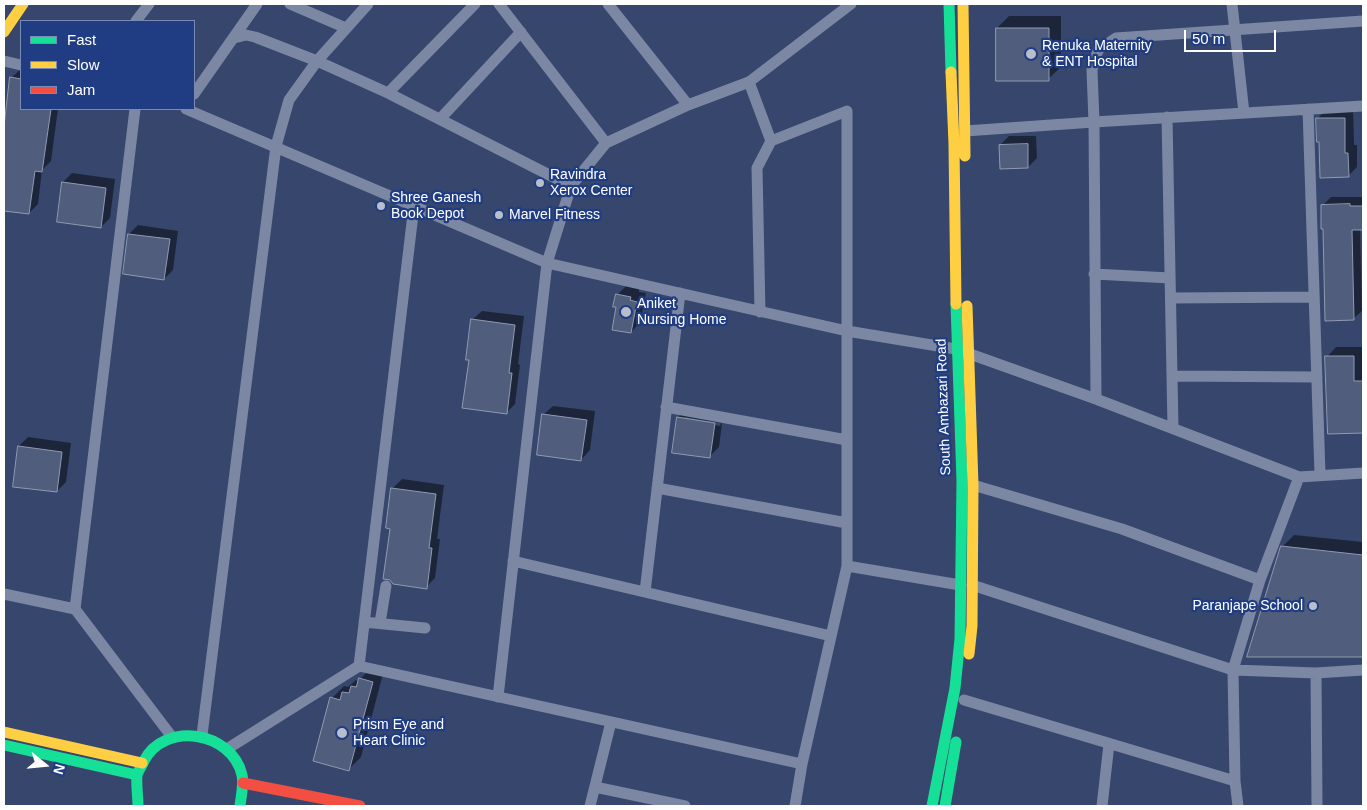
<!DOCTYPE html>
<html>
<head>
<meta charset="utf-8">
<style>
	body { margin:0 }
	#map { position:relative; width:1367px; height:810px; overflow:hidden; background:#36466d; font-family:Helvetica,sans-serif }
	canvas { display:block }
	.frame { position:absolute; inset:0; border:5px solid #fff; pointer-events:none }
	.legend { position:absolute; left:20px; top:20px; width:175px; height:90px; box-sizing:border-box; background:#203d83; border:1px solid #798bb5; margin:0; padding:6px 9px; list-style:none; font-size:15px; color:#fff }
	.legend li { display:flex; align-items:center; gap:10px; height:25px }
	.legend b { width:25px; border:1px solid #798bb5 }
	.north { position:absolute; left:20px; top:740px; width:50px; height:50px; -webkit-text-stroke:4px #203d83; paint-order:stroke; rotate:107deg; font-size:14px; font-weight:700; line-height:20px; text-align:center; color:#fff }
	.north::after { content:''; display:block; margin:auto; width:18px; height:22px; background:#fff; clip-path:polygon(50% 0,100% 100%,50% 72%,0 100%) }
	.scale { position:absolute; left:1184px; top:30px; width:92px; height:22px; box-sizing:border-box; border:2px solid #fff; border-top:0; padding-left:6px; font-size:15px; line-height:18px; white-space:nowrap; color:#fff; -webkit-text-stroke:4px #203d83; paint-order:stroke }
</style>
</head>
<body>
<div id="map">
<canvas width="1367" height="810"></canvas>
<div class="frame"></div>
<ul class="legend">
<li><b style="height:6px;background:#16e098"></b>Fast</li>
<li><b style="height:6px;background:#ffcf43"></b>Slow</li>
<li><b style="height:6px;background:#f24e42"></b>Jam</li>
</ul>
<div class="north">N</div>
<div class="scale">50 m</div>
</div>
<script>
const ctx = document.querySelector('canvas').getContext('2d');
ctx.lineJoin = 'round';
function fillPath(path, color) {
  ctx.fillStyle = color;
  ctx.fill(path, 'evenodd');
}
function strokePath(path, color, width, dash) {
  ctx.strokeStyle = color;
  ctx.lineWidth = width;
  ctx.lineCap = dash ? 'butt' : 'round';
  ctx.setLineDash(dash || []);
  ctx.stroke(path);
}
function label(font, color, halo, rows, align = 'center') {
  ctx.font = font + ' Helvetica,sans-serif';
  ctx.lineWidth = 4.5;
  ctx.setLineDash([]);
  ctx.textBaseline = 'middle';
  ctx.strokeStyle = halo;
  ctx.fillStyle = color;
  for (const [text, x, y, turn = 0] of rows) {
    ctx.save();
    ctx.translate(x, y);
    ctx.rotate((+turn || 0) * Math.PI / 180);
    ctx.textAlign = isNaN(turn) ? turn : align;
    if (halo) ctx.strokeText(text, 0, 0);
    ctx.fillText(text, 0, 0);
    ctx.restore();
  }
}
const shadow = new Path2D(`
	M1009,16H1061V67L1048,79L997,28Z
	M21,69V109H58L51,161L42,170L38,204L29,213L4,210V133L11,78Z
	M1353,109L1354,145H1357V167L1348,176L1320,141L1317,119L1326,110Z
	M1009,136H1036L1037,158L1028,167L1000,145Z
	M72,173L115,179L110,218L101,227L63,182Z
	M1331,197H1363V229H1360L1362,311L1353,319L1322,206Z
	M138,225L178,231L173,270L164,279L129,234Z
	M626,286L639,288V292L646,293L640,323L631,332L618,306L617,295Z
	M482,311L524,316L518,364L520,365L515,404L506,413L472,320Z
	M1336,347H1363V461L1362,432L1327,357Z
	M553,406L595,411L590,450L581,460L543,415Z
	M687,408L723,415L719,447L709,457L678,417ZM684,417L721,423L720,426L684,419Z
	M28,437L71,443L66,482L57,491L19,446Z
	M402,479L444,485L437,539H440L435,578L426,587L391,528L393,488Z
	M1294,535L1363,542V656H1249L1282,547Z
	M372,667L384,670L361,757L349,769L332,698L344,686L348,687L356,680L358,681Z`);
const building = new Path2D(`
	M996,28H1049V81H996Z
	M10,77L21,79V109H51L42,172L35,171L29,214L4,211V127Z
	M1316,118H1345V153H1348L1349,177L1320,178L1319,142H1317Z
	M1028,144V168L1000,169L999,145Z
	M62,182L106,188L101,228L57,222Z
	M1350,204V206H1363V230H1352L1354,320L1325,321L1323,229H1321V205Z
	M128,234L170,239L164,280L123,274Z
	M616,294L631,297L630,300L637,302L631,333L612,330L616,307H613Z
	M471,319L515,325L509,373H512L507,414L462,408L469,360H466Z
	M1325,356H1354V381H1363V433L1328,434Z
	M542,414L587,420L581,461L537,455Z
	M677,417L715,423L710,458L672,453Z
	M18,446L62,452L57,492L13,487Z
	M391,488L436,494L429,548H432L427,589L393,584L390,580L383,579L390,529L386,528Z
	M1281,546L1363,555V657H1247Z
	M359,678L373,682L349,771L313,761L330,697L340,700L342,692L349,693L351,686L356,687Z`);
const street = new Path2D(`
	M290,4L346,28
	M499,4L606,143
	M608,4L688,105
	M1232,4L1244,113
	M136,21L149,4
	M234,38L246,35L255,37L317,61L388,93L571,186
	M4,61L21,65
	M749,82L771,141
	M388,93L475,4
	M194,94L257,4
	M186,109L547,263L847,331L956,349L1096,399L1299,477L1363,473
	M1308,109L1320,474
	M1167,117L1173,428
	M440,119L521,32
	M965,131L1094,122L1363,106
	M1094,274L1170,278
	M1171,298L1314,297
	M760,312L757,168L771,141L847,111V566L802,764L795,806
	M1172,376L1317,377
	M1096,399L1094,122L1092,70L1098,50L1116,38L1363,21
	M666,407L847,440
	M973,485L1122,529L1260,580
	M657,488L847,523
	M513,561L831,636
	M847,566L960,585
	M972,585L1233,670L1316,673L1363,670
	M645,592L680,293
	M4,594L75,609L172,737
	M75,609L135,109
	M364,622L425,628
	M380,623L386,586
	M359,666L802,764
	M1316,673L1317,806
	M498,697L547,263L571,186L606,143L688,105L749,82L851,4
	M964,700L1235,781
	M202,735L276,146L289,100L317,61L368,4
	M227,749L359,666L414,206
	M595,787L685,806
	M590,806L611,722
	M1102,806L1109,744
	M1238,806L1235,781L1233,670L1260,580L1299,477`);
const fast = new Path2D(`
	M949,4L951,72
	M4,745L137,775
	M138,806C138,796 136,785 137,775C138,771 142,766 144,761C164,721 232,731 242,775C244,784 241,797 240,806
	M932,806L955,688L960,639L962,481L956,304
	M945,806L956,742`);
const slow = new Path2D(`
	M963,4L965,156
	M4,32L23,4
	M951,72L954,144L956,304
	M967,306L973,485L972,626L969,654
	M4,732L142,763`);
const jam = new Path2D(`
	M243,783L360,806`);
const markers = [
	[1031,54,6,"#b9becc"],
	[540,183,5,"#b9becc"],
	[381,206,5,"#b9becc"],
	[499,215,5,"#b9becc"],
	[626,312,6,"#b9becc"],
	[1313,606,5,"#b9becc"],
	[342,733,6,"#b9becc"]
];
const poiNames = [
	["Renuka Maternity",1042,46],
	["& ENT Hospital",1042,62],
	["Ravindra",550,175],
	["Xerox Center",550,191],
	["Shree Ganesh",391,198],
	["Book Depot",391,214],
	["Marvel Fitness",509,215],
	["Aniket",637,304],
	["Nursing Home",637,320],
	["Paranjape School",1303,606,"right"],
	["Prism Eye and",353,725],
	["Heart Clinic",353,741]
];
const streetNames = [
	["South Ambazari Road",944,407,-92]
];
fillPath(shadow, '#0007');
fillPath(building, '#505d7c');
strokePath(building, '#909ab1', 1);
strokePath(street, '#7c87a3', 11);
strokePath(fast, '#16e098', 11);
strokePath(slow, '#ffcf43', 11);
strokePath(jam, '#f24e42', 11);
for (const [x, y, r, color] of markers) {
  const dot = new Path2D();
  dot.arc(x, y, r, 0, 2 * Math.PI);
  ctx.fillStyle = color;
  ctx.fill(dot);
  strokePath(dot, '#203d83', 2);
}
label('14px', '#fff', '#203d83', poiNames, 'left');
label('14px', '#fff', '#203d83', streetNames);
</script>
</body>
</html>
